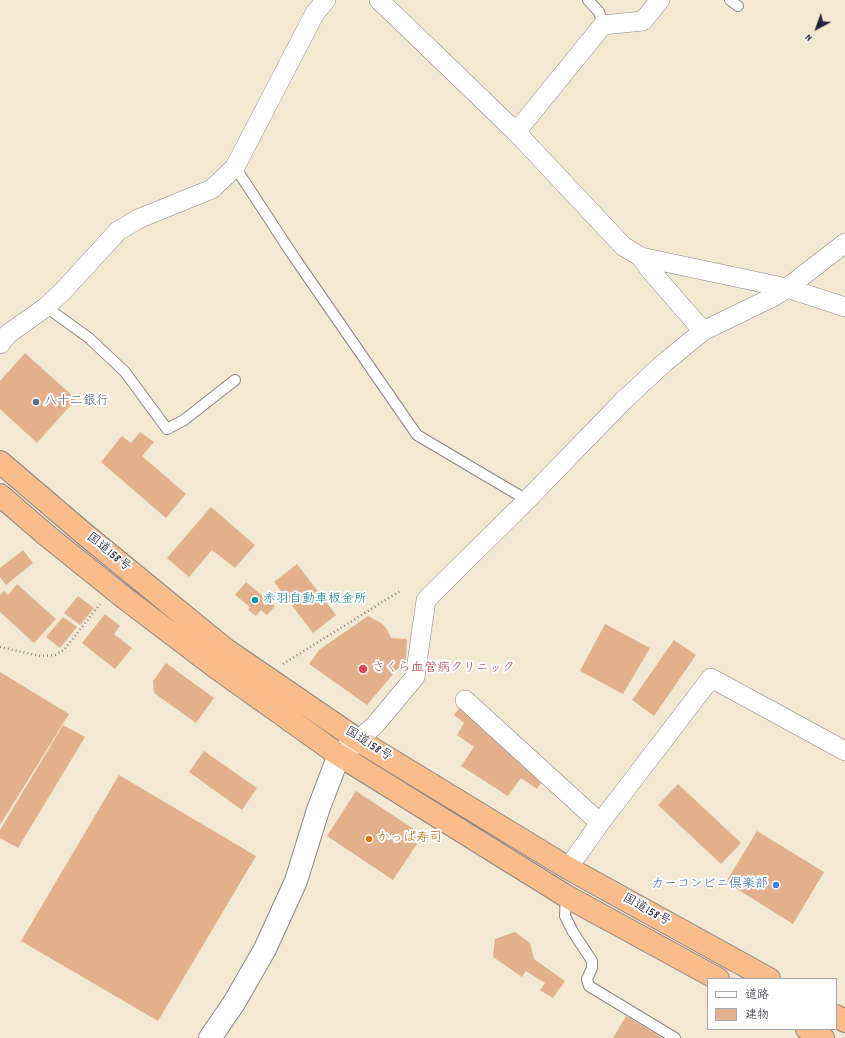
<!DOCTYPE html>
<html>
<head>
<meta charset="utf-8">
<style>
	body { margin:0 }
	#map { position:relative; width:845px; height:1038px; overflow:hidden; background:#f3e9d2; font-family:Dekko,"Klee One",sans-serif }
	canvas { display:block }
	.legend { position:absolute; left:707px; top:978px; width:130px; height:52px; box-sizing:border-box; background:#fff; border:1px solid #a7a7b1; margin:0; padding:5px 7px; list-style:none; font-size:12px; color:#22223b }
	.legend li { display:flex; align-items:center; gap:8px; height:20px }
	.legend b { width:20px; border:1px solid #a7a7b1 }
	.north { position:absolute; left:797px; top:8px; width:40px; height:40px; -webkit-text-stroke:3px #fff; paint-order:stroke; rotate:221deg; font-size:11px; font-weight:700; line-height:16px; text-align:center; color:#22223b }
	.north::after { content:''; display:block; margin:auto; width:14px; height:18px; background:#22223b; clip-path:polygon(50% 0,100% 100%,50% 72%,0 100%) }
</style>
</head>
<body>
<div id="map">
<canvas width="845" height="1038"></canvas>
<ul class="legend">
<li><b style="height:5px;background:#fff"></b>道路</li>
<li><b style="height:11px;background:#e3b08c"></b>建物</li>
</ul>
<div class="north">N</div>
</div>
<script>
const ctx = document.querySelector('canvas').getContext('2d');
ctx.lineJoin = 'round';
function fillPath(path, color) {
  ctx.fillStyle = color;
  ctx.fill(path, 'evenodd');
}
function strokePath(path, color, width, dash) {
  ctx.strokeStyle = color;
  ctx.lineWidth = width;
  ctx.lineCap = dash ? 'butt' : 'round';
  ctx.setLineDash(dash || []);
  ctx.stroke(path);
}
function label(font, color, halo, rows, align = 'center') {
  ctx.font = font + ' Dekko,"Klee One",sans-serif';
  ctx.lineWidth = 4;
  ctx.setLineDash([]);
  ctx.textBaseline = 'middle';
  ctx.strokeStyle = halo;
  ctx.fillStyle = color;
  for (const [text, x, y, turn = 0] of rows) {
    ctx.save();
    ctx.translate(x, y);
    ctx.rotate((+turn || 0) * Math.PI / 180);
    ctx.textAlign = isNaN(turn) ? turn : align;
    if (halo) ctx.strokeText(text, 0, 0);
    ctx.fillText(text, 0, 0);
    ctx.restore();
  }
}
const building = new Path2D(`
	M25,353L76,399L37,443L0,409V381Z
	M140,432L154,442L142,456L186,494L166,518L101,462L122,436L131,443Z
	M211,507L255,545L235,568L212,550L189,577L167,558Z
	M23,550L33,563L6,585L0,577V568Z
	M297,564L336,615L313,633L274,582Z
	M246,582L275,606L267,615L261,610L256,616L248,610L250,607L235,595Z
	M17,584L56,619L34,643L0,612V595L4,591L8,595Z
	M78,596L94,608L80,625L64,613Z
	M105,614L120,626L114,634L132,648L115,669L82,643Z
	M368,616L381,623L387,629L391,638L407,639L406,659L367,705L309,664L319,650Z
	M63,617L77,627L60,648L46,637Z
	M605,624L650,648L623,694L580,671Z
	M674,640L696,655L654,716L632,700Z
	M166,663L214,698L196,723L154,693L153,681Z
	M0,672L69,714L0,825Z
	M461,706L541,783L537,789L521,778L508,796L461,766L474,747L457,735L464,723L454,715Z
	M63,725L85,737L18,848L0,838V830Z
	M204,751L257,788L242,810L189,772Z
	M119,775L256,856L158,1021L21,941Z
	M678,784L741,843L721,864L658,805Z
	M356,791L423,835L393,880L327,836Z
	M757,831L824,872L793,924L726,882Z
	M515,932L530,943L534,959L565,981L553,998L540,990L545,983L526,971L522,977L493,957L495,939Z
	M626,1016L663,1038H613Z`);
const path = new Path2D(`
	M0,647L40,656L55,655L64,650L100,604
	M283,664L400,591`);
const service = new Path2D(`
	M588,0L599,12L603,25
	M730,0L738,6
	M235,167L294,257L417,435L527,500
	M46,307L89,338L125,372L167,429L184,420L235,380
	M566,896L565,916L573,932L592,961V968L587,979L589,986L675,1038`);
const minor = new Path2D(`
	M379,0L516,132L623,246L641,257L787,288L845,307
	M516,132L603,25L643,21L660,0
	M641,257L650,270L703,331
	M0,344L8,334L46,307L63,291L118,231L138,219L212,189L235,167L315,13L326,0
	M465,700L600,823
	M358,740L375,725L415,677L426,600L527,500L623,401L664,363L703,331L773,297L787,288L845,243
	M568,868L600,823L711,678L845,751`);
const tertiary = new Path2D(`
	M210,1038L234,1003L265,949L296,881L318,810L339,755L353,744`);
const trunk = new Path2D(`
	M0,462L82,532L225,649L358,740L568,868L769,979
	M0,495L45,534L122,596L214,666L339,755L566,896L718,979
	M836,1016L845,1021
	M807,1029L823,1038`);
const markers = [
	[36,402,4,"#5c6f8a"],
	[255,600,4,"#0f9aa8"],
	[363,669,5,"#e0444e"],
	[369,839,4,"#e8710a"],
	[776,885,4,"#3f7fe0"]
];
const serviceNames = [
	["八十二銀行",44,402]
];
const streetNames = [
	["国道158号",108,553,39],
	["国道158号",368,745,32],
	["国道158号",646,911,29]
];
const cultureNames = [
	["赤羽自動車板金所",263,600]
];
const healthNames = [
	["さくら血管病クリニック",372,669]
];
const foodNames = [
	["かっぱ寿司",377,839]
];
const shopNames = [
	["カーコンビニ倶楽部",768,885]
];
fillPath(building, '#e3b08c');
strokePath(service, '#8a8686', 12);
strokePath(minor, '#8a8686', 20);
strokePath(tertiary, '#8a8686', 24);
strokePath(trunk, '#8a8686', 24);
strokePath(path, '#8a8686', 2.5, [1, 3]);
strokePath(service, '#fff', 10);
strokePath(minor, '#fff', 19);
strokePath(tertiary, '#fff', 22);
strokePath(trunk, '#fabc8b', 22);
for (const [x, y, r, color] of markers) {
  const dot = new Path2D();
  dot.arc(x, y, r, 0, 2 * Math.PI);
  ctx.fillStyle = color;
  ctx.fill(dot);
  strokePath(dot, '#fff', 1.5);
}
label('13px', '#4e5e75', '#fff', serviceNames, 'left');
label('13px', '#22223b', '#fff', streetNames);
label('13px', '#0d838f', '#fff', cultureNames, 'left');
label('13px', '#be3a42', '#fff', healthNames, 'left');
label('13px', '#c56008', '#fff', foodNames, 'left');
label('13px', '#366cbe', '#fff', shopNames, 'right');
</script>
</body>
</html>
